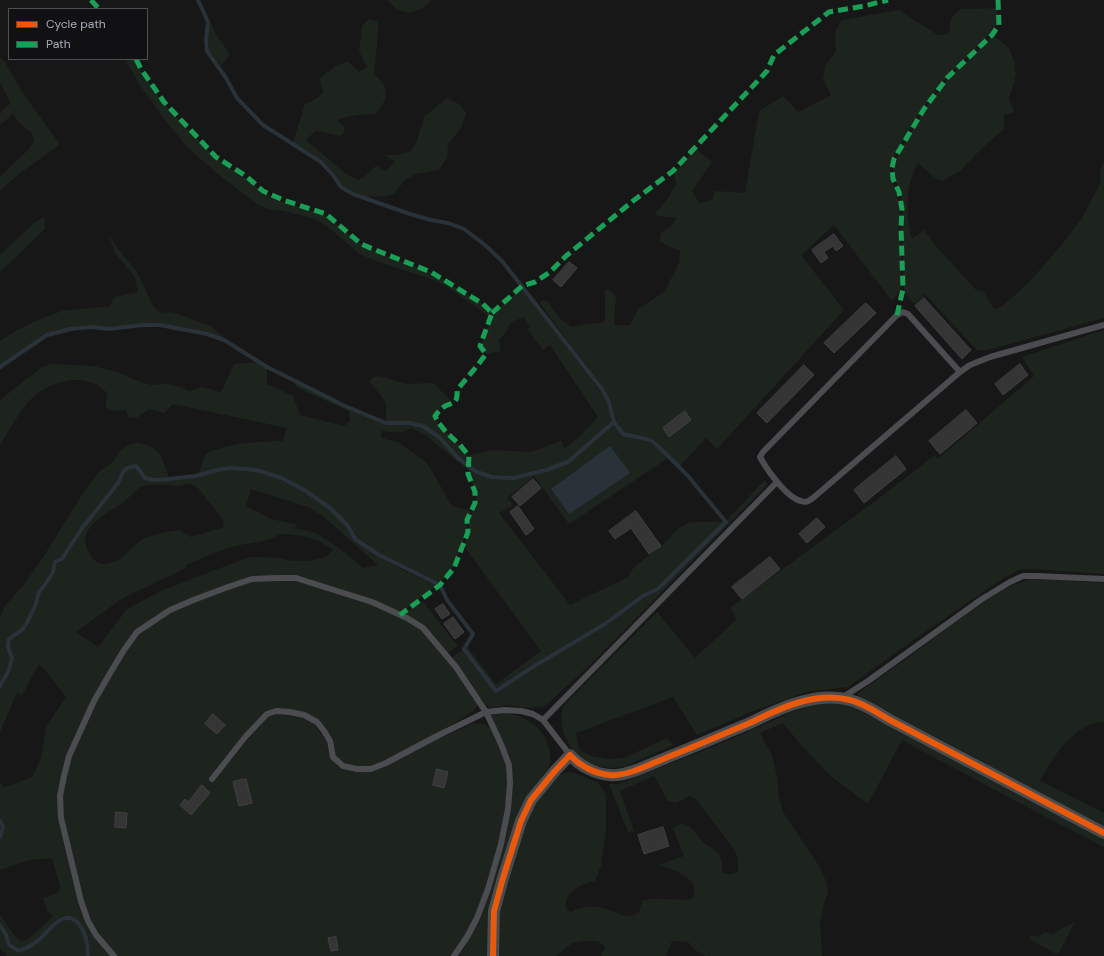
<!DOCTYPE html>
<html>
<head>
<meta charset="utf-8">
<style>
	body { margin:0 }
	#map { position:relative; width:1104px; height:956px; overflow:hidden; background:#171717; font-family:"DM Sans",sans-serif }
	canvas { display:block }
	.legend { position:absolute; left:8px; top:8px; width:140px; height:52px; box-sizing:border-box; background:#111113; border:1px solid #4d4f55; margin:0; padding:5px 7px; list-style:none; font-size:12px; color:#a8adb8 }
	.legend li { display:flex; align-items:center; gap:8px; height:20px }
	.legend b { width:20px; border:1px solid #4d4f55 }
</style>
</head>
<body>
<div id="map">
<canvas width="1104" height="956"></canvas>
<ul class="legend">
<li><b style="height:5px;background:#e8590c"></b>Cycle path</li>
<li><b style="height:5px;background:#1a9f57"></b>Path</li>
</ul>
</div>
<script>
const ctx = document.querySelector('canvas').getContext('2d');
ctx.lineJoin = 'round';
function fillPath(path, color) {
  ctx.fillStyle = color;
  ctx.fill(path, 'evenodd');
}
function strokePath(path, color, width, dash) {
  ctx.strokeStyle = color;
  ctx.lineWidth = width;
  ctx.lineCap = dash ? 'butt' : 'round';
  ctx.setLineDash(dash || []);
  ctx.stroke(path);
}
const green = new Path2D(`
	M388,0H432C424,9 411,16 399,10C395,8 392,4 388,1Z
	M997,8V24L991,33L946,78L922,108L893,158L890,166V171L891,179L896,191L900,209L898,227L901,247L900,291L892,301L834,225L801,255L844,310L717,449L706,438L680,466L653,438L623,433L616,420L611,401L603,387L564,336L539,302L547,300C554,311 560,321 572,327L581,325L605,322V290H610L616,296L614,325H630L638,309L645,305L665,291L679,263L680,251L660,242L661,233L673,225L676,217H666L654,215L669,197L670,194L676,184L674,173L696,149L712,162L692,191L699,203L712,200L715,191L745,193L759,111L783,96L798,112L831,95L823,79L826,64L836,52L835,31L842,20L899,10L938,35L949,34L951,19L957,12L962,9H971Z
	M369,19L378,21V33L374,74C391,90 389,96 376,114C363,114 350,115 337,120L343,125L345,130L341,136L323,132L315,131L306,140L346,174L358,180L365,176L376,166L386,171L395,162L385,155H399L411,151L417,141L424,117L447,98L461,105L466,114L461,128L448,144L447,158L439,170L415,174L405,180L394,194L386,196L366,197L354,192L342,185L334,173L322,160L293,142L305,104L316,99L323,93L320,78L337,65L348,62L359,72L367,67L359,51L362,26Z
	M210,22L217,36L230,54L221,66L209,50L208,41Z
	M993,35L1008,47L1014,60L1016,75L1009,99L1014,112L1004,115V129L982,148L960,171L942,181L934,177L918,163C904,189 906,212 912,239L924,230L936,246L976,290L983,291L994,309L1001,307L1015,295L1031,280L1064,242L1082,218L1100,184L1101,167L1104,161V318L995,348L986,350H977L925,294L915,304L904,293L903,246L901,228L903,209L901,192L894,178L893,169L895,160L924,110L948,79Z
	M0,58L4,60C19,90 40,117 60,144L19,174L0,191V177L29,149L34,141L32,133L21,125L13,114L0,125V112L10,104L9,100L0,83Z
	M125,59H135L140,70L163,103L215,158L245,178L263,192L282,202L325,215L361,244L382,254L431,272L483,304L491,313L490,317L446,286L428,278L373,260L360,254L328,227L315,219L284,211L272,210L258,205L218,174L189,149L168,124L139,84Z
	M44,217L45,229L0,272V255L35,222Z
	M109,235L118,249L136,271L142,282L153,306L157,310L164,313L172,312L211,326L225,339L207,333L160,324H143L109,328L90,326L71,328L47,334L0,366V341L17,330L40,319L62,311L110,306L114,297L138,292L135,277L115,253Z
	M522,288L563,342L600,390L608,403L612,422L568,461L545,468L513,476L491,475L477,471L469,465L470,455L492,450L531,452L561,441L565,448L579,437L598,417C582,393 566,369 550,345L543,350L527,329L530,327L524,317L511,322L505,334L499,340L501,351L487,354L481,345L493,313Z
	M1104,330V574L1033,569L1019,570L999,581L922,634L848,687L806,692L751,712L697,735L673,697L576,733L578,747L583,752L591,756L609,759L624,758L667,738L674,745L626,766L614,768L592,766L580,759L567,741L563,732L561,716L563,707L570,699L657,612L695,658L737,619L730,608L882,496L935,455L938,459L1034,376L1022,357Z
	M259,362L267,367V384L293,396L300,415L344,426L350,421L349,411L296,387L294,381L345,406L351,407L386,424L409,423L423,426L438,438L467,466L457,461L424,434L411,428C400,435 393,431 381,431V438L398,442L427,463L452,506L469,510L471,512L466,520L467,532L453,568L440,583L380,554L356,538L349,525L331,507L307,490L283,476L260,469L247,467L231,466L220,467L199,473L203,460L206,454C229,442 257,442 283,441L287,428L173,404L164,413L149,409L136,418L128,417L126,410C118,411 113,412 106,407V400L108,394C103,389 97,384 90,382C72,376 47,384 33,397C20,409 10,430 0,445V400L42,367L50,364L93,366L118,372L135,380L151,385L165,384L181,387L189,391L202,387L221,392L234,364Z
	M379,376L407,384L433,383L453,403L441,408L435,416L438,423L446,432L460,445L468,456L467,464L460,458L439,437L423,425L409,422H386V403L375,388L369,382L374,377Z
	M613,423L622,435L650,442L668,458L569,524L534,476L507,498L513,505L499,513L570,605L628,577L634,567L663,545L677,530L687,523L694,522H724L657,588L643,595L605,623L535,664L496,690L466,649L467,647L496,684L541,651L464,546L469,531L468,520L476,503V492L468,474L469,467L476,473L491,478L513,479L547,471L569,462Z
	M136,443C160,445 162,457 169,477L154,478L146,477L137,464L125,466L121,472L116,482L82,526L61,558L54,561L51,571L37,592L33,605L27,620L22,627L7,638V648L10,658L8,669L0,683V618L4,607L25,583L42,559L85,490L99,472L113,462L120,451L127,446Z
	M135,467L144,480C161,482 179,480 195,477C204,475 213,472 222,470C235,469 249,470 261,473C293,480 323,501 345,525C349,530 350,536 354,540C358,544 363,546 367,549C389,564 413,575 437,585L401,613L296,577L252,578L196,597L136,631L77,733L59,796L87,921L112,956H91L90,955C89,944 87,931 80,923C64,905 51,926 40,936C34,942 27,946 19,949L10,944L7,934L0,922V914C5,921 13,936 20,940C23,942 26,940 29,939L53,916L47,911L43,898L58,893L60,887L52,858L29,860L0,870V839L2,837L5,827L0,818V783L5,787L32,777L41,759L46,727L66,697L48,674L39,664L22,695L17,693L0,732V689L11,671L14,658L10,647L11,640L24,630L30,622L36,606L40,593L47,584L54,573L57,564L64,560L84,528L119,484L124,473L127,469ZM186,484H191L198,488L222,518L224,527L191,537L179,530C168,532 152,534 141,540C129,549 121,564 104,564C96,564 92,558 89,552C74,527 110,513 125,501C130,497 135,490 141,487C149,484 160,484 168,485C171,485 174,486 177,486C180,486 183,485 186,484ZM251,489L308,507L323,516L378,565L363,568C349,556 327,537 309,531C304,530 298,529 293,529L298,525L271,519L246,506ZM280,534C299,534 317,537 333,550L326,557L310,561H292L279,558L251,557L241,560L161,591L127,609L98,647L76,632L123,598L186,568V565C201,559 216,551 232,547C250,542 263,544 280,534Z
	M764,481L768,484L592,663L545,706L531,708L507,705L490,708L484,703L451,658L463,650L496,694L536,667L607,625L644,597L659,591L728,522L727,520Z
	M1032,579L1104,583V722C1076,721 1051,759 1040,781L1104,813V827L1039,794L965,752L861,698L857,694L864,689C892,669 920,649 948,628C974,610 1001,586 1032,579Z
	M296,580L371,604L406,620L422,630L454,668L471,692L478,705L472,712L438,733L385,761L370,766H357L345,763L336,756L332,740L305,713L290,709L275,708L265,712L244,734L210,777L214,781L249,738L268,717L276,714L290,715L303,718L315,725L327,742L331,759L342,769L356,772H371L387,766L440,738L475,723L484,724L491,729L499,745L508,765L506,809L499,843L486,888L475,917L466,936L451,956H116L97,934L89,920L82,901L63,817L62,797L71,756L96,702L126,651L139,634L171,611L197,601L253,581Z
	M422,601L458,646L446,654L435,639L404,614Z
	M826,700L855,707L1104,838V847L1010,798L902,740L868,804L833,778L801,745L783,723L760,733L772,756L778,780V792L783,812L819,866L827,883L828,893L824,903L820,923L822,956H706L695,950L688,942L672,941L666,956H601L605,946L597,941H583L572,943L556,956H496L497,912L524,822L535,801L554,778L561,774L569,772L575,773L599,783L606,795V831L601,866L595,881C584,883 567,890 566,903C565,906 566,908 567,910L571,912C579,908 588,905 598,907C613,909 624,922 639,912L642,901C658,895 676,902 692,899C703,878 673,870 659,865L684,856L673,828L682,823L690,827L705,844L712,848L718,853L722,862V870L725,874H733L738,871V859L734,849L695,798L689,796L676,803L668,801L654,776L620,791L634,831L628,832L609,784H619L715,746L815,702Z
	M503,713C531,715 554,736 550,765L523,804L489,956H458L464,947L481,914L513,784L490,715Z
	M67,919C69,920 71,920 73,921C83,926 86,946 86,956H7L0,948V929L4,935L7,946L19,953C28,949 37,944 44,937C52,929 55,924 67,919Z
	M1075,922L1058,955L1029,939L1031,935L1039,937L1043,933L1048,932L1050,935C1054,934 1056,932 1059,930C1064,927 1070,925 1075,922Z`);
const water = new Path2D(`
	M610,446L630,473L569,514L551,489Z`);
const stream = new Path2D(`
	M0,367L47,335L71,329L91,327L109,329L143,325H160L207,334L224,340L267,367L345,406L386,423H409L423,426L439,437L459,459L468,466L477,472L492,477L513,478L546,470L568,462L614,422L609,402L602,389L502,261L485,245L464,229L448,223L431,220L410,214L353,194L341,187L333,175L321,162L263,125L237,98L226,78L207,51L206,41L208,22L198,0
	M0,686L9,670L12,658L8,647L9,639L23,629L28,621L35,606L39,592L46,583L53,572L55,562L62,559L83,527L118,483L123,472L127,468L136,466L145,478L154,480L169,479L195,476L221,469L231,468L247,469L260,471L282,478L306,491L330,508L348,526L355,539L379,555L440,585L447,600L473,634L464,649L496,691L536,665L605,624L643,596L658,589L726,522L688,476L663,451L651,440L623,434L614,422
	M0,821L3,827L0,837
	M0,925L6,935L9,945L19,951C27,948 36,943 42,937C52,927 65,908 79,924C86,933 88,945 88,956`);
const building = new Path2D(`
	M834,234L843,246L836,251L833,246L824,252L828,258L821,263L812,250Z
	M569,262L577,268L561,287L553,280Z
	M924,298L971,350L962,359L915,306Z
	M866,303L876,313L834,353L824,343Z
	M1020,364L1028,375L1003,395L995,384Z
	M804,365L814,375L767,423L757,413Z
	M966,410L977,423L940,454L929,441Z
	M685,411L691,420L669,437L663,428Z
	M896,456L906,469L864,503L854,490Z
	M533,479L541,488L520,506L512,497Z
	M518,506L534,529L526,535L510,512Z
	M636,511L661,546L649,554L631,528L615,539L609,531Z
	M817,518L825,527L807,543L799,534Z
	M770,557L780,569L742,599L732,587Z
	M443,604L450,614L442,619L435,609Z
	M453,617L464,632L455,639L444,624Z
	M213,714L225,725L217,734L205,724Z
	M437,769L448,772L444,788L433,785Z
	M246,779L252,803L239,806L233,782Z
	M202,785L210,793L191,815L180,805L185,799L188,802Z
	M116,812L127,813L126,828L115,827Z
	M663,827L669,846L644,854L638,835Z
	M336,937L338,950L331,951L328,938Z`);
const service = new Path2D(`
	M960,372L908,314L903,312L897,315L763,452L760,457C767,470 787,498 801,501C806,503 809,501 813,498L960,372L970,365L990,357L1104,325
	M843,697L868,681L982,599L1010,582L1023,576H1036L1104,579
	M543,720L777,482
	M212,779L246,736L267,714L276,711L290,712L304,715L317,722L324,731L330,741L333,757L343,766L357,769H371L386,763L439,735L486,712L504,710L521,711L533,714L543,720L570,755
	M114,956L96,935L88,921L81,901L61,818L60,796L64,776L69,756L94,701L109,675L124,650L137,632L170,610L196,599L228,587L252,579L276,578H296L372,602L407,618L423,628L456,667L486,712L501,744L509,765L510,783L508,809L501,844L488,889L477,918L467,937L454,956`);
const minor = new Path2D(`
	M493,956L494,911L503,878L521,821L531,800L554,772L570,755C580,766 595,774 610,775C626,777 653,763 668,757C696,746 723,734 750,723C780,708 816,691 850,700C863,703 876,712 888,719L1104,833`);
const quiet = new Path2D(`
	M91,0L99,9
	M136,59L141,69L164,102L216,157L246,176L263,191L283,200L326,214L361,244L383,253L431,272L483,304L492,313L480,346L486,354L477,366L457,390C458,407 451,401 442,408C439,410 437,414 435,416L438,422L446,432L460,445L469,456L468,474L475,492V503L467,520L468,532L454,568L440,585L400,615
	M492,313L522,286L535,282L550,272L566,256L633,201L673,171L767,71L774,55L829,12L864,6L888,0
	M897,315L903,289L901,228L902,209L899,192L893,179L892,168L894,159L924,109L947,78L992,35L999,25L998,0`);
const cycleway = new Path2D(`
	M493,956L494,911L503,878L521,821L531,800L554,772L570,755C580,766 595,774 610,775C626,777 653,763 668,757C696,746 723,734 750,723C780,708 816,691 850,700C863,703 876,712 888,719L1104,833`);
fillPath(green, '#1d241e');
fillPath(water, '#2a3239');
strokePath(stream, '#2a3239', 4);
fillPath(building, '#353536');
strokePath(building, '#3f4043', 1);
strokePath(service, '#4b4c50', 6);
strokePath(minor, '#4b4c50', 12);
strokePath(quiet, '#1a9f57', 5, [10, 5]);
strokePath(cycleway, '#e8590c', 6);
</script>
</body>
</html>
